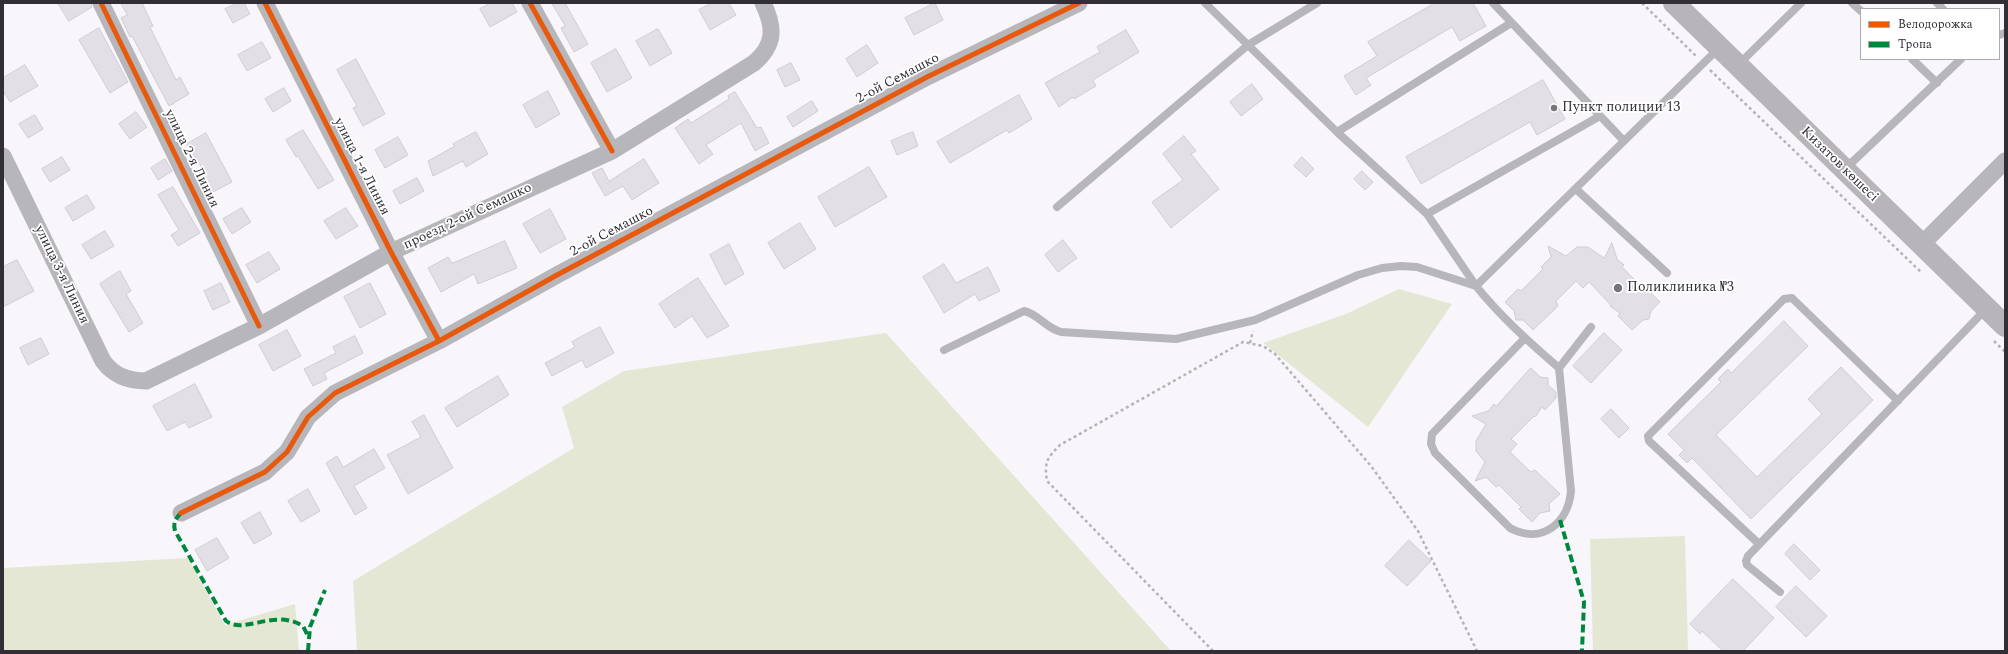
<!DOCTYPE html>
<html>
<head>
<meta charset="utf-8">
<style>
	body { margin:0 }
	#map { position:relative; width:2008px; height:654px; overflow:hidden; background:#f8f6fb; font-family:Spectral,serif }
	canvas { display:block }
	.frame { position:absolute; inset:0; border:4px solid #312e36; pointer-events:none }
	.legend { position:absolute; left:1860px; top:8px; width:140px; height:52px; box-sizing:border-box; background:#fff; border:1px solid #adabaf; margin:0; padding:5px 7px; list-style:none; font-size:12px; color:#312e36 }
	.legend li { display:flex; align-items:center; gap:8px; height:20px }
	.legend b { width:20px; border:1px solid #adabaf }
</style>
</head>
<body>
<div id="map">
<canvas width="2008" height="654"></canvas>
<div class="frame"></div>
<ul class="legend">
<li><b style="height:5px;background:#e8590c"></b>Велодорожка</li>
<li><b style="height:5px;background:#00873e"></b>Тропа</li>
</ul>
</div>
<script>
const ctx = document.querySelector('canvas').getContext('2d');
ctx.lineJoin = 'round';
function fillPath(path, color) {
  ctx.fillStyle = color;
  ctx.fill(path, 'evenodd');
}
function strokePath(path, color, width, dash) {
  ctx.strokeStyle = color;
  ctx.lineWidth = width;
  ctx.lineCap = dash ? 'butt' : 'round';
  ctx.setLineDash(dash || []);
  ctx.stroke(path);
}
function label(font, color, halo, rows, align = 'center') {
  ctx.font = font + ' Spectral,serif';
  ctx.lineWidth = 3.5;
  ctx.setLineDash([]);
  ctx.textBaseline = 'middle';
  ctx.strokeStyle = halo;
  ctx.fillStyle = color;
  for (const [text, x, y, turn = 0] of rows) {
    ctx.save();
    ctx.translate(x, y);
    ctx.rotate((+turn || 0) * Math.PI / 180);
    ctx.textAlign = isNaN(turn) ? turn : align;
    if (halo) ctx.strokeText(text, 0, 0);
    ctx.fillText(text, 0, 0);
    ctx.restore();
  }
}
const green = new Path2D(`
	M1399,289L1452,304L1368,427L1263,343L1346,314Z
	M886,333L1171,651H357L353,581L574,448L562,407L624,371Z
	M1685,536L1688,651H1593L1590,539Z
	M188,558L225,625L295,604L299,651H3V568Z`);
const building = new Path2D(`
	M58,3H91L92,7L69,21Z
	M121,3H142L153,26L150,27L176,80L180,77L189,94L169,106L132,36L130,37L121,18L127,15Z
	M238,3H244L250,14L233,23L225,9Z
	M491,3H512L517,12L490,27L480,9Z
	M552,3H565L588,44L574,52L561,28L565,26Z
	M712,3H729L736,15L710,30L699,10Z
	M935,3L943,20L914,35L905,18Z
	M1435,3H1473L1486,26L1460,41L1452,27L1366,78L1371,85L1356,95L1344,76L1377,56L1368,42Z
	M99,28L128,82L110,93L79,40Z
	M658,29L672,53L650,66L636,41Z
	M1126,30L1139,52L1093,80L1096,86L1074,99L1073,97L1059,107L1045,83L1100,52L1097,47Z
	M262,42L271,58L247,71L238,55Z
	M867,45L878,63L857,77L846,59Z
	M616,49L632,78L607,92L591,63Z
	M356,59L385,114L363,126L353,108L357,106L337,70Z
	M791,63L800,80L785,87L777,70Z
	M25,65L38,86L10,102L3,91V78Z
	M1543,80L1565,119L1537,135L1530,122L1421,184L1406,157Z
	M1252,84L1263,99L1241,116L1230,102Z
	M284,88L291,101L273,112L265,99Z
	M548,91L560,114L536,128L523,105Z
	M735,92L757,128L761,127L769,143L755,151L741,123L706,145L713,154L699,164L675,128L688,119L691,123L729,99L728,96Z
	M1019,95L1032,119L1009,133L1007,130L950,163L937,142Z
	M812,101L818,111L793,127L787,117Z
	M136,112L147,127L130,139L119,124Z
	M35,115L43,129L28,138L19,124Z
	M303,130L334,180L318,189L298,156L296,157L286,140Z
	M476,132L488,154L466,167L463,161L433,176L428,161L455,146L453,144Z
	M913,132L918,146L897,155L891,141Z
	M206,133L232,182L211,193L201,175L205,173L187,144Z
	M1184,136L1196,151L1191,154L1219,189L1171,228L1152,202L1183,180L1163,154Z
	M398,137L408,155L385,168L375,150Z
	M62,157L70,170L50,182L42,169Z
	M1302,157L1314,169L1306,177L1294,166Z
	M165,159L172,171L158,180L151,168Z
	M644,159L659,183L632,200L623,186L605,196L592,173L602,168L609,181Z
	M869,167L887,197L835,227L818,197Z
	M1362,171L1373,182L1365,190L1354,179Z
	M417,178L424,191L400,204L393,191Z
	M173,187L200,233L178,246L171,235L179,230L158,195Z
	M87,195L95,208L73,221L65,208Z
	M242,208L251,222L232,234L223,219Z
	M346,208L358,226L336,239L324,221Z
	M550,209L566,239L540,253L523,224Z
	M800,223L816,249L784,269L768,243Z
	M105,231L114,246L91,259L82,245Z
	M1063,240L1077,258L1058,272L1045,255Z
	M505,241L517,268L478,284L474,274L441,292L428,268L448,257L452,263Z
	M1612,243L1617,259L1624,265L1622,267L1644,289L1646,288L1660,302L1651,311L1649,319L1643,320L1632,330L1618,316L1620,313L1611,307L1610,304L1589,282L1583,288L1576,281L1556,301L1558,306L1533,330L1523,320H1516L1514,311L1505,302L1518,289L1521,291L1543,269L1541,267L1551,257L1548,246L1566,256L1577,247H1588L1604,258Z
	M729,244L744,274L725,285L710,255Z
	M269,252L280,269L257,283L246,265Z
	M17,260L34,291L3,307V267Z
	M944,264L956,283L988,267L1000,291L979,301L975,294L944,313L923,277Z
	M120,271L131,291L126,294L143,323L129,332L100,284Z
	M698,278L729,326L707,338L692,316L675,328L659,304Z
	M221,283L230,302L213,310L204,291Z
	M370,283L386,314L360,328L344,297Z
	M1784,321L1808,346L1716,435L1757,477L1822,414L1808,399L1841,367L1873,400L1751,519L1692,458L1687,463L1679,455L1684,450L1668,434L1721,382L1718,379L1728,369L1731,373Z
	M600,327L614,353L586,368L582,360L552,376L545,363L575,347L572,342Z
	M287,330L301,356L273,371L259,345Z
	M1604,333L1622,350L1591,383L1573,366Z
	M355,336L363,353L324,373L327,379L313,386L304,369L336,353L333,347Z
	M41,338L49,354L28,365L20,348Z
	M1531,368L1540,377L1548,378V385L1556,392V398L1545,410L1542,407L1536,416L1533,417L1511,439L1517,444L1510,452L1531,472L1535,470L1560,494L1549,504L1550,511L1540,513L1532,522L1519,509L1521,507L1499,485L1496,487L1486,477L1475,481L1485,462L1476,451V441L1486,424L1472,416L1488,411L1494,404L1496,406Z
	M498,376L509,395L457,427L445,408Z
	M195,384L212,417L189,428L185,422L167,431L153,406Z
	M1611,409L1629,428L1619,438L1601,419Z
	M424,415L453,468L408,494L387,455L421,437L412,422Z
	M374,449L385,468L354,486L367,508L355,515L326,463L337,456L343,467Z
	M308,489L320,511L301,522L288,501Z
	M260,512L272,534L254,544L241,523Z
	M217,538L229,558L207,571L195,550Z
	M1409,540L1431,561L1407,586L1385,566Z
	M1794,544L1820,570L1810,580L1785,554Z
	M1733,579L1774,618L1743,651H1723L1702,631L1700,634L1690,624Z
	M1796,586L1827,616L1806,637L1776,607Z`);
const path = new Path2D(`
	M1642,3L1697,57
	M1710,70L1922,273
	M1994,341L2005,352
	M1250,343L1253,331
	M1213,651L1047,481C1044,462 1047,458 1060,445L1243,342L1263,346L1275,354L1371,466L1418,531L1477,651`);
const service = new Path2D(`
	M1205,3L1337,132L1427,214L1476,286
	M1493,3L1624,141
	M1852,3L1861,11
	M1937,3L1943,9
	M1999,35L2005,33
	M1912,59L1937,83
	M1738,65L1801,3
	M1337,132L1511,23
	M1845,169L1961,59
	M1576,189L1667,273
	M1057,207L1248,45L1317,3
	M1427,214L1600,116
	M1591,327L1559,368C1529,342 1501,317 1476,286L1719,48
	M1524,339L1432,434L1431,444L1435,453L1510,528C1541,545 1568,524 1571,491L1559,368
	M944,350L1024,311C1038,314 1046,328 1061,332L1176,339L1255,320L1358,275L1382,268L1401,266L1417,267L1476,286
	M1759,544L1649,441L1648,436L1784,299L1792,298L1898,401
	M1780,592L1747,565L1746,561L1748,556L1986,309`);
const minor = new Path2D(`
	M101,3L259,326
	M265,3L391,252L439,341
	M530,3L612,151
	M3,156L103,361C114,376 128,381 146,381L259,326L391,252L612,151L754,63C775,45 775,28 763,3
	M1921,245L2005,161
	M181,513L265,472L287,452L308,417L335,393L439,341L557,275L927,77L1079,3`);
const secondary = new Path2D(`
	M1674,3L2005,326`);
const quiet = new Path2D(`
	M181,513C175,519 173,523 175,531L226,621C245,635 274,608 303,626L309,638
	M1560,520L1584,602L1582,651
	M308,651L310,627L325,590`);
const cycleway = new Path2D(`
	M101,3L259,326
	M265,3L391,252L439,341
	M530,3L612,151
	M181,513L265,472L287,452L308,417L335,393L439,341L557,275L927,77L1079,3`);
const markers = [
	[1554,108,4,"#77747b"],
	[1618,288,5,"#77747b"]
];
const streetNames = [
	["2-ой Семашко",898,79,-28],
	["улица 2-я Линия",191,159,64],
	["Кизатов көшесі",1839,165,44],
	["улица 1-я Линия",361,167,63],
	["проезд 2-ой Семашко",468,217,-25],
	["2-ой Семашко",612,232,-28],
	["улица 3-я Линия",61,275,64]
];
const poiNames = [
	["Пункт полиции 13",1562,108],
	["Поликлиника №3",1627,288]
];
fillPath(green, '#e4e7d4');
fillPath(building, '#e2dfe6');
strokePath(building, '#cfcdd3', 1);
strokePath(path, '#b4b4b6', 2.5, [3, 3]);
strokePath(service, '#b7b6ba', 8);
strokePath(minor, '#b7b6ba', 17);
strokePath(secondary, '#b7b5ba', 22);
strokePath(quiet, '#00873e', 4, [8, 4]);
strokePath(cycleway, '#e8590c', 5);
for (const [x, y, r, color] of markers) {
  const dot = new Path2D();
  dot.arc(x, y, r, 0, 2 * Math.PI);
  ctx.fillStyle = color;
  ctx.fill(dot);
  strokePath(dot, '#fff', 1.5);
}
label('14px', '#312e36', '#fff', streetNames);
label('14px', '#312e36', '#fff', poiNames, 'left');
</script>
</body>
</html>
